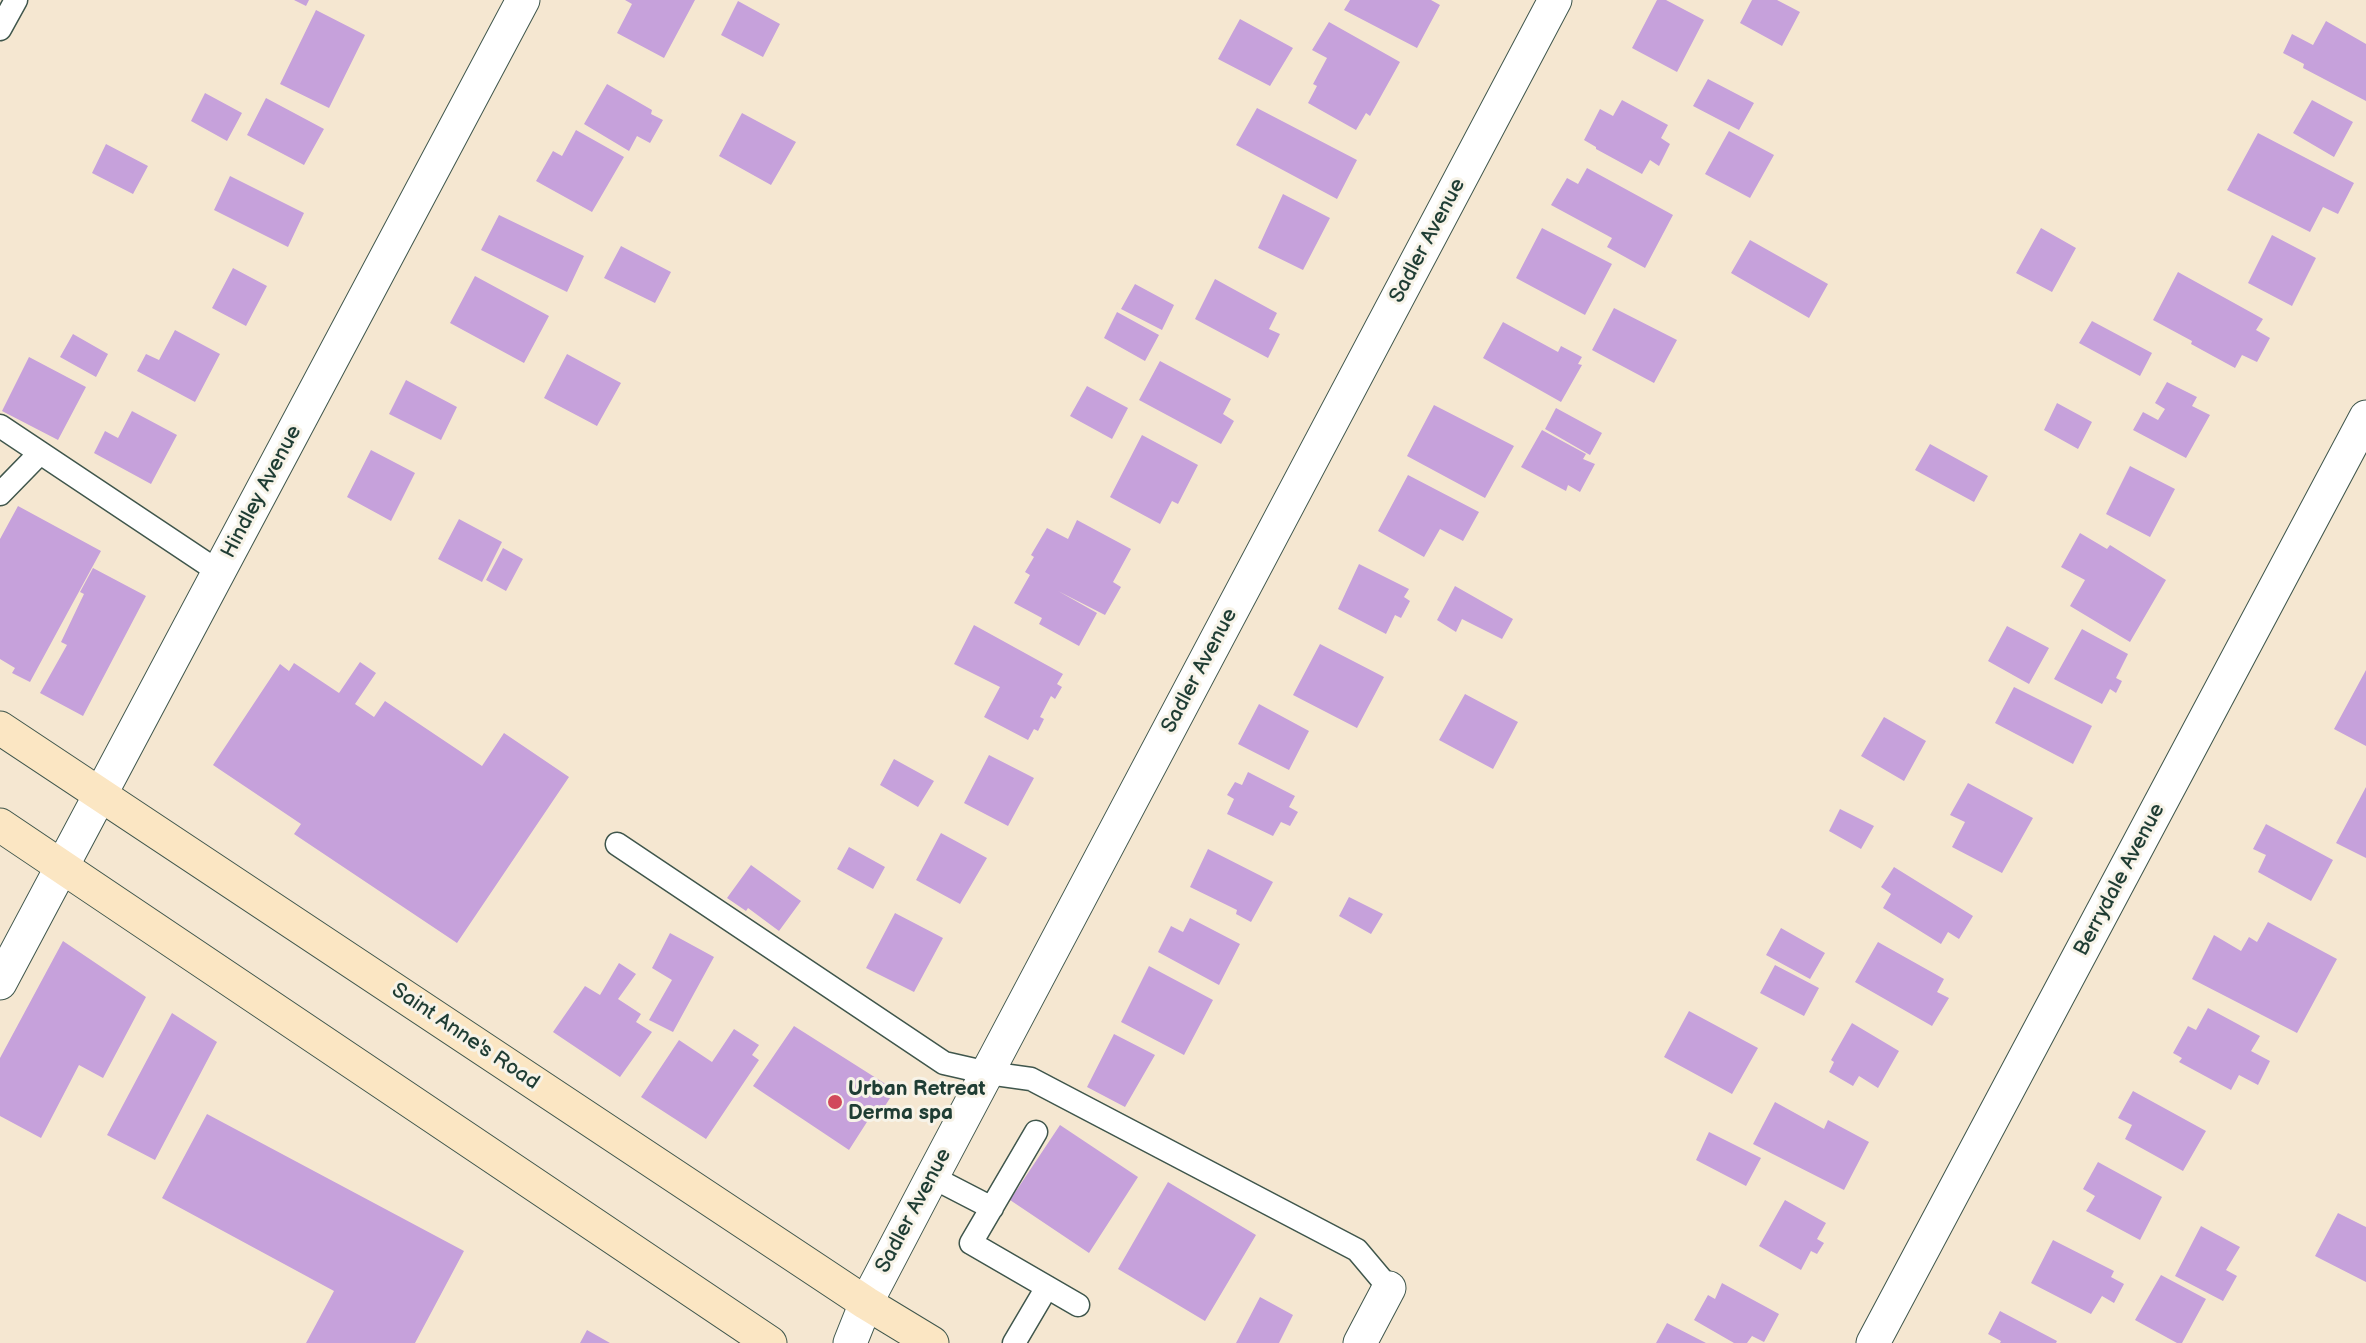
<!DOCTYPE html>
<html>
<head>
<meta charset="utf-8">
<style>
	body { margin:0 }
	canvas { display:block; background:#f5e7d1 }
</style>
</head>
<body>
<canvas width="2366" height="1343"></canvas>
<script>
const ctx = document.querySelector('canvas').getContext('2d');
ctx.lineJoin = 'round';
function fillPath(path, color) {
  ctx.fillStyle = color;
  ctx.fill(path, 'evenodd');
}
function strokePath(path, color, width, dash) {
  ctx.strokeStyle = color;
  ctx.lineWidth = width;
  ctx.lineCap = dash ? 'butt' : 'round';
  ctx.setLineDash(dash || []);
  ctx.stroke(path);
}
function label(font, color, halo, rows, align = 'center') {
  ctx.font = font + ' "Balsamiq Sans",sans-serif';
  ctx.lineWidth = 6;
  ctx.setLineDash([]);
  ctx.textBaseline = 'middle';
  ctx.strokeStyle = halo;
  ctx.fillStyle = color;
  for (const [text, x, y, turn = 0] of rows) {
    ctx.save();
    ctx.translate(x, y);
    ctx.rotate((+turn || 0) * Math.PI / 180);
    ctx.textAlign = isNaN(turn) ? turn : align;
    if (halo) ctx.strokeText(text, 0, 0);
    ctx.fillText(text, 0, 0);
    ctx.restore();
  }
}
const building = new Path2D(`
	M294,0H309L306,6Z
	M625,0H695L664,58L617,33L632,4Z
	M1350,0H1431L1440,5L1417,48L1344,10Z
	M1657,0H1666L1704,20L1677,72L1632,48Z
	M1752,0H1777L1800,12L1782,46L1740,23Z
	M738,1L780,24L763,57L721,35Z
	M316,10L365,35L329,108L280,84Z
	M1240,19L1293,48L1270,86L1218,59Z
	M2326,21L2366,44V101L2303,68L2304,64L2283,53L2292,34L2313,45Z
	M1329,22L1400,62L1370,116L1366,113L1356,130L1308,103L1317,86L1313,84L1327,58L1312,50Z
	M1708,79L1754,103L1739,130L1693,106Z
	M607,84L652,110L651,114L663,120L650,143L637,136L629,151L584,124Z
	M205,93L242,113L227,141L191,121Z
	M266,98L324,129L304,165L247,135Z
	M1622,100L1668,125L1661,138L1670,144L1659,166L1650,160L1642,174L1596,149V147L1584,140L1600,109L1613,116Z
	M2312,100L2353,122L2334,157L2293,133Z
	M1257,108L1357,160L1337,199L1236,145Z
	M742,113L796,142L771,185L719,156Z
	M576,130L624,157L592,212L536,181L553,151L562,156Z
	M1729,131L1774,155L1750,198L1705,174Z
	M2258,133L2354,183L2338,214L2323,207L2310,232L2227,190Z
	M106,144L148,166L133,194L92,173Z
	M1587,168L1673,215L1645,268L1607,247L1612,238L1551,205L1567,178L1578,184Z
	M230,176L304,213L288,247L214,210Z
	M1283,194L1330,218L1303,270L1258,248Z
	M499,215L584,256L567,292L481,250Z
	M1542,228L1612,264L1585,315L1516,278Z
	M2041,228L2076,248L2052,292L2016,273Z
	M2272,235L2316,258L2292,306L2248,283Z
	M1750,240L1828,284L1809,318L1731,273Z
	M621,246L671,272L655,303L604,278Z
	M233,268L267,286L246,326L212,308Z
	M2178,272L2263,319L2256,330L2270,338L2257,362L2242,355L2235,368L2191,344L2192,341L2153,320Z
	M475,276L549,316L524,363L450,323Z
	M1215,279L1277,313L1269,329L1280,334L1268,358L1195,319Z
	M1135,284L1174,305L1162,330L1121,309Z
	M1614,308L1677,340L1654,383L1592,350Z
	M1117,312L1159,335L1145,361L1104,338Z
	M2092,321L2152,353L2140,376L2079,343Z
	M1503,322L1558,352L1561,346L1582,357L1578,364L1582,365L1561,402L1483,358Z
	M175,330L220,354L195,402L137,371L146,354L159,360Z
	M73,334L108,354L96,377L60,357Z
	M567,354L621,383L597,426L544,398Z
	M29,357L86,387L58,440L2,411Z
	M1160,361L1231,399L1223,414L1234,421L1221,444L1139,400Z
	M406,380L457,407L441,440L389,414Z
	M2167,382L2197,397L2192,406L2210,415L2186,458L2133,430L2143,412L2158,420L2165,409L2155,403Z
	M1087,386L1128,408L1112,439L1070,416Z
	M2057,403L2092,422L2078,449L2044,430Z
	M1434,405L1514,446L1485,498L1407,456Z
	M1556,408L1602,433L1590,455L1545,429Z
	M132,411L177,435L151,484L94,453L105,431L118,438Z
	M1542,430L1586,454L1583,459L1595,464L1580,492L1568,485L1566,491L1521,467Z
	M1142,435L1198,465L1178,504L1172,501L1160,524L1110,497Z
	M1930,444L1988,476L1974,502L1915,470Z
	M371,450L415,473L391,521L347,497Z
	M2130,466L2175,489L2150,537L2106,514Z
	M1408,475L1479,512L1463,541L1440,529L1424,557L1378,531Z
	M18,506L101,551L30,682L12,673L15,668L0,659V539Z
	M459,519L502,542L482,582L438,559Z
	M1077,520L1131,549L1113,582L1121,587L1105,615L1058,591L1097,613L1079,646L1039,624L1042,618L1014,603L1030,575L1025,572L1034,557L1031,555L1047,528L1068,539Z
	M2080,533L2107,549L2110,545L2166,580L2130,642L2070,606L2085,580L2061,567Z
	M503,548L523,559L506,591L486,580Z
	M1359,564L1409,589L1404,597L1410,601L1401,618L1395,615L1386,634L1338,609Z
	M93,568L146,596L83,716L40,693L67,645L61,642L84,594L80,592Z
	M1455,586L1513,619L1502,639L1462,619L1456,632L1437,620Z
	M974,625L1063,674L1057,684L1062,687L1055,699L1051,696L1040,717L1044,719L1038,731L1034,729L1028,740L984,717L1000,687L954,664Z
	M2007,626L2049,648L2029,684L1988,661Z
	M2082,629L2128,654L2116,678L2122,681L2116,693L2110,689L2102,704L2054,679Z
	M1320,644L1384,677L1357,728L1293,695Z
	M360,662L376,673L355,704L374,717L385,701L482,766L504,733L569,777L457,943L294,834L301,824L213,765L280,664L289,671L294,663L339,693Z
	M2366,670V746L2334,729Z
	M2014,687L2092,726L2073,764L1995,723Z
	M1465,694L1518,722L1493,769L1439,740Z
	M1259,704L1309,731L1289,770L1238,744Z
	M1884,717L1926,741L1904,781L1861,756Z
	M989,755L1034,778L1008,826L964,803Z
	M894,759L934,781L918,807L880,785Z
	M1248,772L1295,796L1289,807L1298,812L1290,826L1281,822L1273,836L1227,814L1234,799L1227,795L1235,782L1242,785Z
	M1968,783L2033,818L2002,873L1952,847L1965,822L1950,815Z
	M2366,787V858L2336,843Z
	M1840,809L1874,826L1861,849L1829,831Z
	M2266,824L2333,860L2311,901L2258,872L2266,855L2253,849Z
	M941,833L987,858L960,904L916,880Z
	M849,847L885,867L873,889L837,869Z
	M1208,849L1273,882L1251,922L1236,914L1237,910L1190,887Z
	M751,865L801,901L779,931L748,908L746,911L727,898Z
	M1894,867L1973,916L1959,939L1948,932L1941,944L1883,908L1891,894L1881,887Z
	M1349,897L1383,914L1371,934L1339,916Z
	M895,913L943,938L914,992L866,968Z
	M1190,918L1240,944L1219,985L1158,952L1171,926L1183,932Z
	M2268,922L2337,959L2297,1033L2192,979L2214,935L2241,951L2249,937L2257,942Z
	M1781,928L1825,953L1810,979L1766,955Z
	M670,933L714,957L673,1032L649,1020L672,980L652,968Z
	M63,941L146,997L103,1078L79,1065L41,1138L0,1116V1058Z
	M1878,942L1944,979L1937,992L1949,998L1932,1026L1855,982Z
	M619,963L636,974L618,999L641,1014L636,1022L652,1032L620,1077L553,1032L585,986L600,995Z
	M1775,965L1819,988L1804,1016L1760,993Z
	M1149,966L1213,1000L1184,1055L1121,1022Z
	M2208,1008L2260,1036L2251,1051L2270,1061L2258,1085L2239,1075L2231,1090L2179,1062L2182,1058L2173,1053L2188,1026L2196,1030Z
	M1689,1011L1758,1048L1732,1094L1664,1057Z
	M172,1013L217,1042L155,1160L107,1135Z
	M1852,1023L1899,1051L1878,1088L1859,1076L1853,1086L1829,1072L1834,1062L1831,1060Z
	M794,1026L895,1090L880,1114L874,1111L849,1150L753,1086Z
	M734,1029L759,1045L752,1055L759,1060L706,1139L641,1097L679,1040L712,1062Z
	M1114,1034L1155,1055L1125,1107L1087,1087Z
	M2133,1091L2206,1131L2183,1171L2125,1139L2132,1125L2118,1118Z
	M1775,1102L1824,1129L1828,1120L1869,1142L1844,1190L1753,1144Z
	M207,1114L464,1251L415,1343H306L334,1291L162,1198Z
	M1060,1125L1138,1177L1089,1253L1010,1200Z
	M1709,1132L1761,1158L1746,1186L1696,1160Z
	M2098,1162L2162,1197L2140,1240L2086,1211L2095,1196L2083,1189Z
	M1168,1182L1256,1235L1205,1321L1118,1269Z
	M1785,1200L1826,1223L1817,1239L1824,1243L1817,1254L1811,1251L1801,1270L1759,1246Z
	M2338,1213L2366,1227V1282L2315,1256Z
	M2201,1226L2240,1247L2226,1270L2237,1276L2223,1301L2175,1276Z
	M2053,1240L2114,1271L2111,1277L2124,1284L2114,1303L2102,1296L2091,1314L2031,1283Z
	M2161,1275L2206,1299L2182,1343H2177L2135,1320Z
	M1722,1283L1779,1314L1764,1342L1752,1336L1747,1343H1734L1694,1320L1708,1295L1715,1299Z
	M1260,1297L1293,1315L1279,1343H1236Z
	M2000,1311L2057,1341L2056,1343H2000L2001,1341L1988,1334Z
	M1667,1323L1706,1343H1656Z
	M587,1330L610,1343H580Z`);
const service = new Path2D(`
	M0,29L16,0
	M0,426L219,572
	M0,494L40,453
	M617,844L944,1063L988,1073L1031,1079L1357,1250L1389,1288
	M1036,1132L971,1243L1078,1305
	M932,1177L992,1208
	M1014,1343L1047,1287`);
const minor = new Path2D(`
	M0,983L523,0
	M850,1343L866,1303L932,1177L1555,0
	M1360,1343L1389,1288
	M1873,1343L2366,417`);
const secondary = new Path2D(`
	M0,728L866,1303L932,1343
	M0,825L770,1343`);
const markers = [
	[835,1102,8,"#d1495b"]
];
const streetNames = [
	["Sadler Avenue",1428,241,-62],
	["Hindley Avenue",262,492,-62],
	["Sadler Avenue",1200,671,-62],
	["Berrydale Avenue",2120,880,-62],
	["Saint Anne's Road",465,1037,34],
	["Sadler Avenue",914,1211,-62]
];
const poiNames = [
	["Urban Retreat",848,1090],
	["Derma spa",848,1114]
];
fillPath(building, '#c6a1db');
strokePath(service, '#3f564c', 25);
strokePath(minor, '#3f564c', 35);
strokePath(secondary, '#3f564c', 35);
strokePath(service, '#fff', 22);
strokePath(minor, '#fff', 33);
strokePath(secondary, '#fbe6c3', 33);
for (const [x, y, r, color] of markers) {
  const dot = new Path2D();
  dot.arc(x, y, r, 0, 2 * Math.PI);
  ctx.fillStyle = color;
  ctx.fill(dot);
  strokePath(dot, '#f7f3e8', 2);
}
label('21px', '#1f3d34', '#f7f3e8', streetNames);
label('bold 21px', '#1f3d34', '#f7f3e8', poiNames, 'left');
</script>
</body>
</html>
